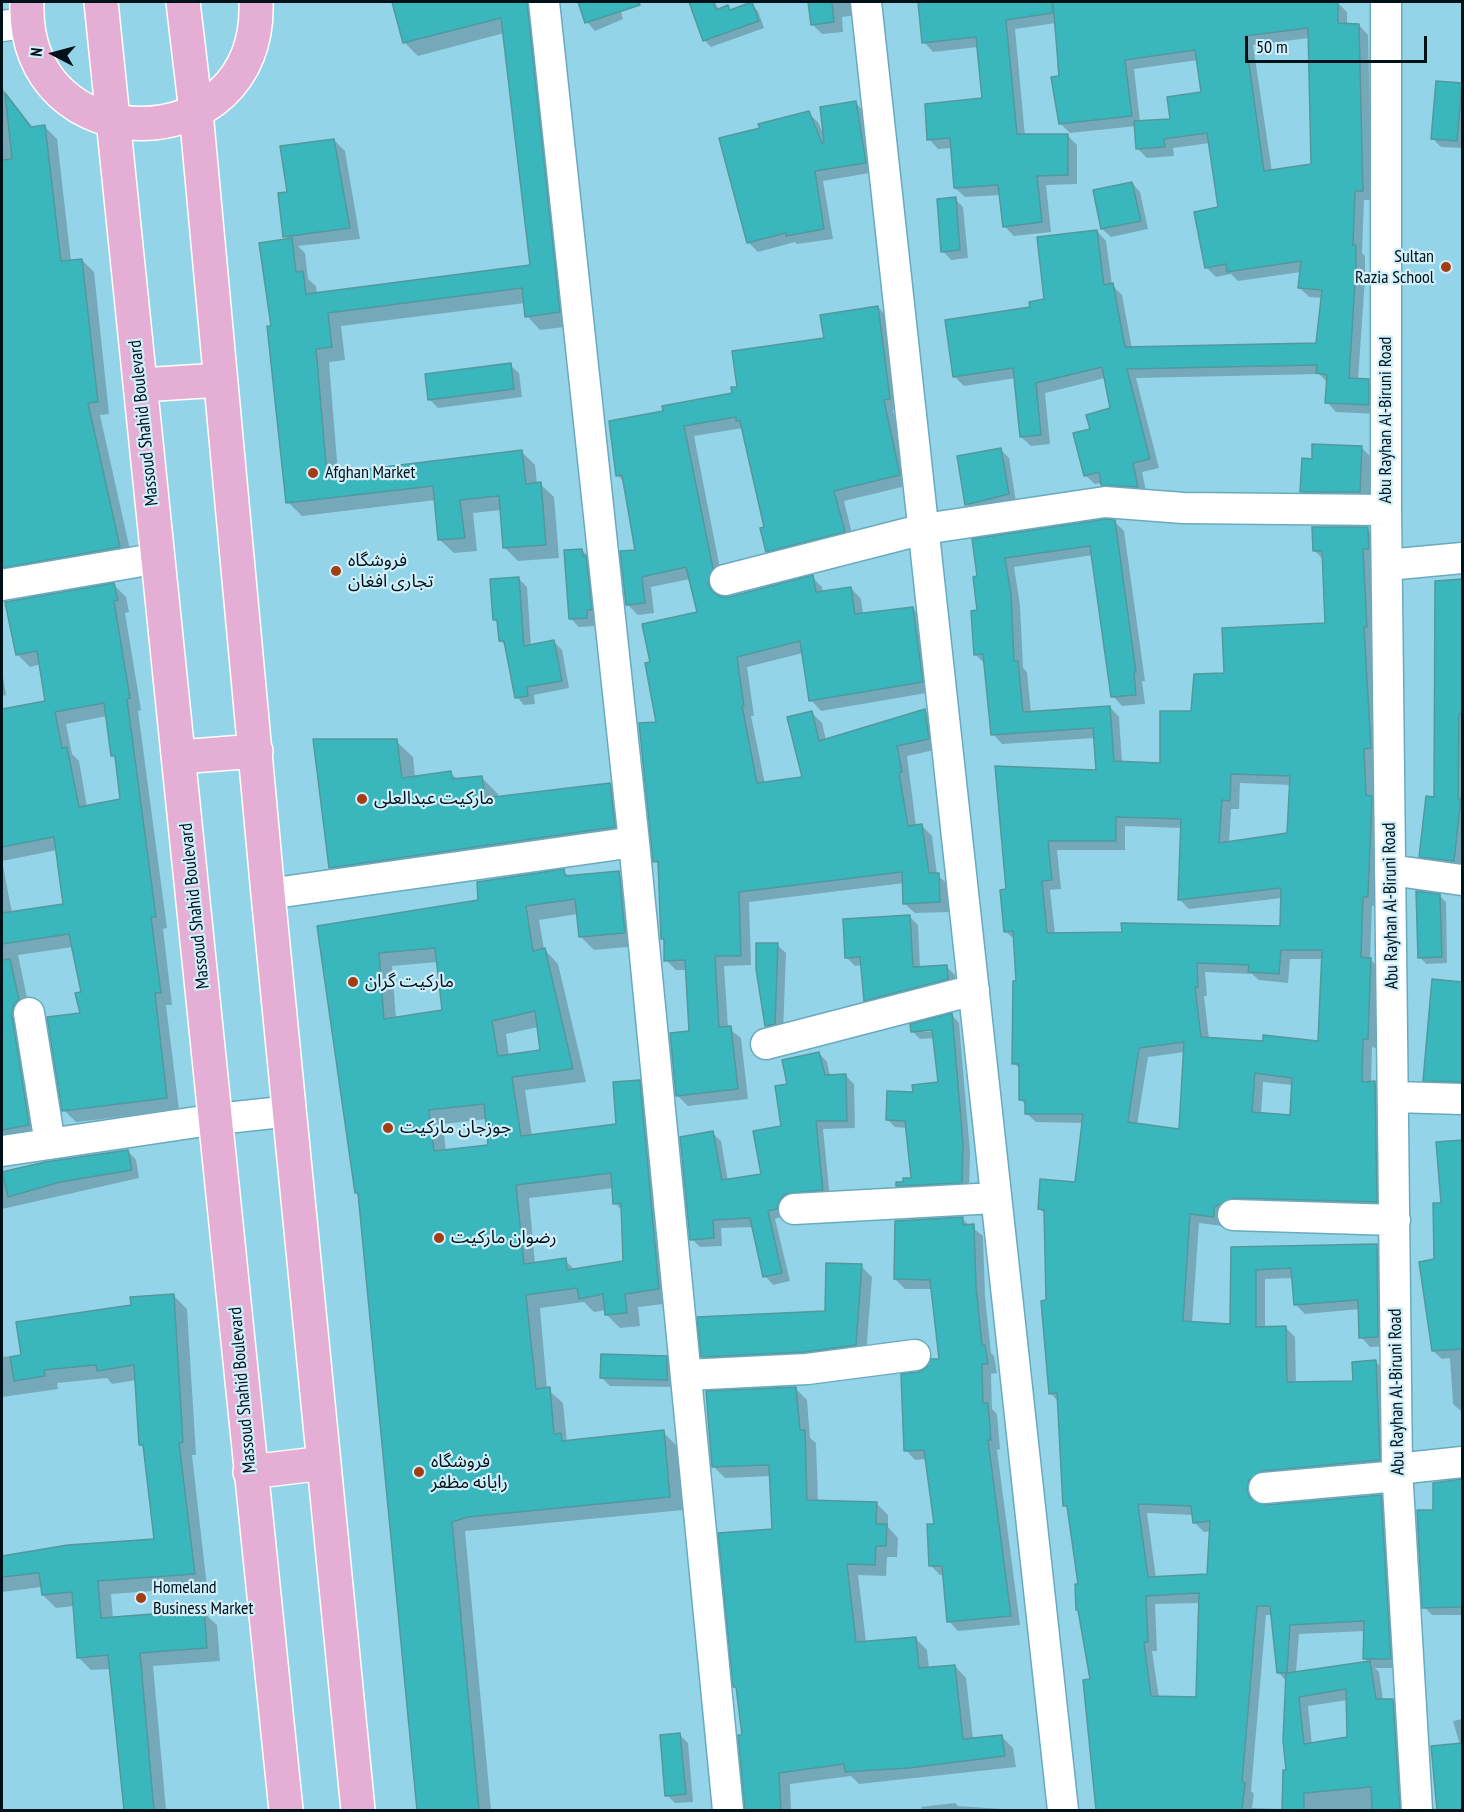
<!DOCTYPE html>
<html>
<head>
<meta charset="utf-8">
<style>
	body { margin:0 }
	#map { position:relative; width:1464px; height:1812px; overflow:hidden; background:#93d4e9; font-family:"PT Sans Narrow",sans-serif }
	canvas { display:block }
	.frame { position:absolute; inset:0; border:3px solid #001219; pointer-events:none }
	.north { position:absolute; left:24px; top:24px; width:60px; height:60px; -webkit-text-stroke:4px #d0effa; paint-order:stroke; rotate:276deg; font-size:16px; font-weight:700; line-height:24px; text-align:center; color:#001219 }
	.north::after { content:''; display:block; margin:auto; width:21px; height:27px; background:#001219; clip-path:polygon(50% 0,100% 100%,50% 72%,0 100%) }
	.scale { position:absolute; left:1245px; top:36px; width:182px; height:27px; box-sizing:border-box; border:3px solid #001219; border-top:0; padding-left:8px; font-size:18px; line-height:21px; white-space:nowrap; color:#001219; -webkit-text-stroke:4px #d0effa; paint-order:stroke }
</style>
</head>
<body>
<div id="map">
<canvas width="1464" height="1812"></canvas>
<div class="frame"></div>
<div class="north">N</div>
<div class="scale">50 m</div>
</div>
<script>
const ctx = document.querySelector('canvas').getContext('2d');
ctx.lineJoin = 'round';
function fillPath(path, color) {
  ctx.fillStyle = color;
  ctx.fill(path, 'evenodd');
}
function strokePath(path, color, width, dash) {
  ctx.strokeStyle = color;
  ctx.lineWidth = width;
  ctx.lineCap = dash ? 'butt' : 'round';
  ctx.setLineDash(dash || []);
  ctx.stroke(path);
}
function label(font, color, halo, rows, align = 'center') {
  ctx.font = font + ' "PT Sans Narrow","Noto Sans Arabic",sans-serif';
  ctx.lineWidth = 4.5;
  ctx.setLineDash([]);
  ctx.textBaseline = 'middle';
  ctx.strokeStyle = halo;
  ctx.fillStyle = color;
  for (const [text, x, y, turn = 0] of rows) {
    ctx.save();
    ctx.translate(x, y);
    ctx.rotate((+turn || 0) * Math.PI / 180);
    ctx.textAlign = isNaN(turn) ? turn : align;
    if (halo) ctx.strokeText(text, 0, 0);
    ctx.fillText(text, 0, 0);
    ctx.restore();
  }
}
const shadow = new Path2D(`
	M394,2H540L573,326L540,330L527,316L525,303L341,326L345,360L329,362L338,474L521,451L535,465L537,484H540L554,497L559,558L518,561L505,548L501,510L473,513L477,551L454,553L440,540L436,500L302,516L288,502L289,240L285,236L288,193L334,140L345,151L360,239L298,246L305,253L308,279L316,286L317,294L532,267L504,33L418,56L404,42Z
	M580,2H618L623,19L595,31L587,22Z
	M697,2H715L719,10L728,7L732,11L751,4L758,11L764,28L711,47L704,40L692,3Z
	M809,2H855L857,15L842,17L843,32L822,34L812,24Z
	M919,2H1337L1347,12V25H1359L1368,35L1372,200H1364L1362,253L1365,256V278L1358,380L1368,381L1378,391V414L1336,412L1327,402L1328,383L1319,374L1136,378L1159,468L1142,472L1147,496L1113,494L1102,483L1095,484L1085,475L1092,430L1112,409L1105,378L1045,393L1050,444L1031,446L1021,437L1016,378L964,386L955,377L1032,308L1046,300L1097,231L1106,241L1112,285L1122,295L1132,349L1318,344L1323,298L1309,297L1299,287L1301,272L1238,281L1231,274L1216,277L1206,267L1220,209L1210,143L1173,148L1174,156L1147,158L1137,148L1136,126L1070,133L1060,123L1056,23L1015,29L1025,136L1067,135L1077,145V184L1046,185L1051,232L1014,236L1004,226L1001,195L965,197L955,188L952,148L938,149L929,139L983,99L978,47L933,52L924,42ZM1309,38L1312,165L1272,172L1253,45ZM1198,60L1203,94L1171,120L1140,122L1134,69Z
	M1461,84L1462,148L1441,147L1433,139Z
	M2,88L33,128L45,127L57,139L71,261L82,260L94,272L109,414L100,415L132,559L2,580Z
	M856,103L865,113L875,172L823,181L833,239L797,244L795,242L758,252L748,242L761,129L808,113L818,122L824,136Z
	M1132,183L1140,192L1148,229L1111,237L1102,229Z
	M955,199L963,207L968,258L951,260L943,251Z
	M878,307L888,318L899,409L893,410L910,485L844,501L854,542L778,561L768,551L765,528L743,428L694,436L722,579L719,597L729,598L812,577L822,587L823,592L851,588L861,599L863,614L912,608L923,619L932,692L821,711L811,700L803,653L747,667L754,716H751L765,784L804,778L811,712L822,723L826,740L924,710L935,721L939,749L907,756L916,826H922L932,836L937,875L949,885L950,912L915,913L904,903V883L749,902L751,965L724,966L728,1028L741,1038L748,1099L688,1106L677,1095L690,1032L687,970H676L666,960L660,866L655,861L657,723L652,663L698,614L690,579L651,587L654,613L638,615L627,604L636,551L625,483L617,475L665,413L734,395L738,388L826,340Z
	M510,365L519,373L522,397L438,408L430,400L427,375Z
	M1362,448L1375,461L1373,505L1315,504L1302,491L1314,460Z
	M1001,450L1009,458L1016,502L975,513L967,504Z
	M1115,522L1124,531L1145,681H1142L1145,704L1122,706L1113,696L1093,555L1014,567L1020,605L1023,668L1027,672L1031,713L1110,707L1119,717L1122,763L1162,764L1192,712L1225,674L1327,624L1324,560L1314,550L1367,529L1377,538L1380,758H1373L1377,906H1372L1370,959L1380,969L1376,1048L1372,1047L1371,1083H1375L1384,1092L1386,1211L1223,1217V1226L1199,1223L1192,1323L1232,1326V1248L1376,1246L1386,1255L1387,1346L1370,1347L1361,1337L1360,1309L1305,1314L1296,1305L1293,1278L1265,1279V1328H1286L1295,1337L1296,1384L1355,1382L1376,1362L1385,1371L1388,1469L1256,1499L1265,1507L1381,1496L1390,1506L1400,1668H1375L1379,1672L1383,1700H1393L1402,1710L1408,1810H1098L1085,1681L1091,1680L1069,1510L1065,1506L1059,1402L1050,1393L1046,1215L1039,1208L1076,1184L1083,1123L1036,1122L1026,1113V1105L1021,1100V1070L1014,1063L1017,983L1015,940L1005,931L1008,890L1098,772L1095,738L1002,744L993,734L985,664L975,654L979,578L974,541ZM1240,783L1291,785L1289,835L1229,844L1231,809H1239ZM1125,826L1182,828L1179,899L1189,909L1282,898L1281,928L1055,934L1050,890L1061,889L1057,850H1125ZM1290,959H1323L1320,1043L1209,1039L1204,996H1207L1205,972L1252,974L1259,980L1288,983ZM1185,1052L1180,1131L1137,1125L1148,1057ZM1263,1082L1293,1085L1291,1117L1261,1115ZM1147,1513L1193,1515L1194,1522L1204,1532L1211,1531L1209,1575L1156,1578ZM1200,1603L1197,1699L1159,1698L1152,1651H1157L1155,1604ZM1266,1615H1272L1278,1672L1287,1682L1288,1771L1283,1809L1252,1808L1254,1794L1251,1791ZM1365,1631L1364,1658L1369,1663L1296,1673L1299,1634ZM1348,1700L1349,1738L1312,1745L1308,1706Z
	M582,550L590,559L599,617L594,618L595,626L579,627L571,619Z
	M519,579L527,587L531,647L554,642L562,650L569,688L534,695L535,704L524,705L517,697L507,647L500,640L499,624L495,620Z
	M1462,580V870L1430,866L1421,856L1435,798L1437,582Z
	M114,585L126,597L129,612L125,613L141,710L138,711L167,928L163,929L172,1005H166L179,1110L76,1122L64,1110L82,1015V993L73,947L18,955L30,1012L41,1137L2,1143V861L12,913L64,906L57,850L2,861V730L12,728L47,702L41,664L30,667L18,655L7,603ZM107,716L122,800L87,807L79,761L72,754L66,724Z
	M2,670L6,695L2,696Z
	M396,741L413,757L415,777L450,772L458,780L481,777L498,794V798L610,784L626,801L631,843L346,884L330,867Z
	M563,871L570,877L618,873L632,886L638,946L594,950L580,936L578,914L539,920L544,949L558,964L586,1082L525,1090L532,1136L618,1126L639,1082L653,1095L672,1303L638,1307L640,1326L620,1328L606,1314V1310L594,1312L584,1302L540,1308L547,1389L563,1403L567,1442L663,1432L677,1446L683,1510L465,1531L491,1810H419L360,1197L356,1193L319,927L480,901ZM438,962L444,1011L396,1019L392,966ZM538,1027L541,1051L509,1056L506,1034ZM487,1119L490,1146L446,1152L443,1124ZM614,1188L615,1203L623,1212L624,1262L575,1270L565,1260L535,1264L529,1198Z
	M1440,896L1446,902L1447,963L1426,964L1420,957Z
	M909,916L918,925L920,968L946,966L955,975L956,987L873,1008L865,1000L862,965L855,966L847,958Z
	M777,945L786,953L783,1032L775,1034L766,1026L757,969Z
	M1433,981L1462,984V1090L1433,1089L1424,1080Z
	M952,1015L959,1023L970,1152L969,1190L905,1193L898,1186L913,1179L907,1128L895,1127L888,1120L915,1093L940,1084L934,1038L920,1039L912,1031ZM930,1029L939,1031L923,1032Z
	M819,1053L827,1062L830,1076H846L854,1084L855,1128L823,1129L830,1198L775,1219L790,1281L773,1285L765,1276L753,1227L721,1228L722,1246L700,1247L692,1239L712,1133L721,1141L728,1181L762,1175L783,1127L789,1085Z
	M1462,1141V1412L1453,1404L1450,1358L1442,1359L1433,1351L1436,1261L1442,1204L1438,1143Z
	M128,1151L136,1160L139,1178L2,1209V1175Z
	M962,1219L983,1236L985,1297L991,1353L994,1356L997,1373L991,1374L992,1409L997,1414L1000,1449L997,1450L1020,1625L958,1631L949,1621L944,1575H940L931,1566L936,1525L926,1459L915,1460L906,1450L918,1373L941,1361L933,1289H905L895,1279Z
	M861,1266L872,1277L866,1355L714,1367L703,1356L827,1313Z
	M174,1296L187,1309L196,1455H192L207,1587L111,1594L113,1619L203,1612L217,1625L220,1661L153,1666L166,1810H125L111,1669L91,1670L78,1657L74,1606L56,1608L43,1595L42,1587L2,1592V1557L68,1547L156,1540L145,1449L141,1445L137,1380L112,1384L107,1378L57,1383L58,1389L2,1397V1357L22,1355L132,1306Z
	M666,1357L674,1366L675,1387L610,1386L602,1378Z
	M795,1388L807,1400L810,1438L816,1443L818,1501L876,1503L888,1515V1527L898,1538L897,1557H887L886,1576L858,1575L866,1642L915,1638L927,1650L929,1669L955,1666L966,1678L973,1739L1001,1736L1013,1748L1016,1767L859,1784L851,1776L790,1784L791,1810H746L740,1736H744L738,1689L735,1686L773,1531L771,1476L725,1478L713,1466Z
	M1462,1481V1615H1432L1424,1607L1434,1512V1484Z
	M1462,1719V1810H1435L1439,1809L1460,1745L1453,1721Z
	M680,1735L688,1743L693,1802L675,1803L667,1795Z
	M955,1803L958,1806L1017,1810H922L921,1807Z`);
const building = new Path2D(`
	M392,2H527L560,312L525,317L522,288L328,313L332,347L316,349L327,474L522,450L526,484L541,482L546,545L503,548L499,496L460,500L465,538L438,540L433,486L286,503L267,326H271L259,243L292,238L296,272L303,271L306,294L530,265L501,18L403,43Z
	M578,2H639L640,5L585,23Z
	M689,2H713L716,10L728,5L730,10L752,2L759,21L703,41Z
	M808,2H832L834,22L811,25Z
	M918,2H1052V13L1006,20L1017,134H1068V175L1037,176L1042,222L1003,227L998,185L954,188L950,138L927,140L925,104L982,98L976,37L922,43Z
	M1053,2H1338V23L1359,24L1363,191H1355L1353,245H1356V267L1349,378L1369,379V405L1325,403L1327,375L1316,373L1317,365L1127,369L1150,459L1133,463L1138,487L1101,485L1099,472L1084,476L1073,433L1090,429L1086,415L1110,408L1102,367L1036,383L1041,435L1020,437L1013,368L953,377L945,320L1030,307L1029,302L1044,299L1037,237L1097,230L1104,285L1113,283L1125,347L1316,343L1322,290L1298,288L1301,261L1227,272L1226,264L1205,268L1194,212L1218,207L1207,133L1164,139L1165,147L1136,149L1134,121L1170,119L1167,97L1201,92L1195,50L1125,60L1132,116L1059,124L1051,77L1059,76ZM1308,28L1311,164L1264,171L1245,36Z
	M1436,81L1462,83L1457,141L1431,139Z
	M5,93L31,127L45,125L61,261L82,259L98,402L88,403L120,547L2,568V160L12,159Z
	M856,101L866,163L815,171L824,229L786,236V233L747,243L719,138L760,128L758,124L809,111L822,143L824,142L820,107Z
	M334,139L350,228L283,237L278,193L287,192L280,146Z
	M1132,182L1141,221L1101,229L1093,190Z
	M956,197L960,250L941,252L937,199Z
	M878,306L890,399L884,400L900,475L834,491L845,532L766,552L760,528L764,527L740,421H736V417L684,426L713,568L708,584L713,592L721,597H729L813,575L816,592L851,587L855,614L913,607L923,682L809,701L800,641L737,657L744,706H742L757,783L802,777L787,717L812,711L819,741L925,709L929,739L897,746L902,772L899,773L908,826L922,824L929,873H939L940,902L903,904L902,872L739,892L741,956H715L719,1027L731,1026L738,1089L676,1096L670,1033L689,1031L685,960L664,961V939H661L658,861L653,862L639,723L656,722L645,663L650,662L642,624L697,612L686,567L642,577L645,603L626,605L620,551L635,550L622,475L616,476L609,421L663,411L662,406L732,393L731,387H737L732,351L824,338L820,315Z
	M511,363L514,389L428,400L425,374Z
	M1312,444L1362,446L1360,492H1300L1302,458L1312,459Z
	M1001,448L1009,494L965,505L957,456Z
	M1106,519L1115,520L1136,672H1134L1136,695L1111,697L1090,546L1005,558L1011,594L1014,661H1018L1023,712L1110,706L1114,761L1160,763V711H1191L1194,674L1224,673L1222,628L1325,623L1322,551H1313L1312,527H1368L1369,549H1363L1367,627H1364L1371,748L1364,749L1366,795L1372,796L1368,897H1363L1361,957L1371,958L1368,1039H1363L1362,1082L1375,1081L1377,1202L1234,1198L1214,1207V1217L1190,1214L1183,1321L1230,1324L1231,1247L1377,1244L1378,1337L1359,1338L1358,1300L1294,1305L1291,1268L1256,1270V1327L1286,1326L1287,1382L1353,1381L1352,1362L1376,1360L1380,1460L1262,1471L1249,1480L1247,1489L1250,1498L1265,1505L1381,1495L1391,1659H1363L1364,1621L1290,1625L1287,1673L1370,1661L1376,1699H1393L1400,1810H1372L1371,1787L1304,1793V1810H1282L1283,1770H1286L1283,1740L1286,1673H1277L1270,1606H1257L1242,1782L1245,1783L1242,1810H1096L1083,1680L1090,1679L1078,1610H1076L1075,1584H1078L1067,1506H1063L1057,1393L1049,1394L1041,1301L1046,1300L1044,1210L1038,1209L1040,1179L1075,1182L1083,1114H1025V1100H1019V1064H1012L1013,981H1016L1013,931L1004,932L1000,890L1006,889L995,766L1096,770L1093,728L991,735L983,654L974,655L971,611L977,610L973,577L977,576L972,539ZM1231,774L1290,776L1287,833L1219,843L1222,800L1230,801ZM1116,817L1181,819L1178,900L1281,888L1280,926L1121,923L1122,932L1047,933L1042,881L1052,880L1048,841H1116ZM1281,950H1322L1318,1041L1263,1035V1041L1201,1037L1195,987H1198L1197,963L1249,965L1248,972L1279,974ZM1184,1042L1179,1129L1128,1122L1139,1048ZM1255,1073L1292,1078L1290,1115L1252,1112ZM1138,1504L1191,1506L1193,1523L1210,1521L1207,1574L1148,1577ZM1199,1593L1196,1697L1151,1696L1144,1642H1148L1146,1596ZM1346,1689L1347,1737L1304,1744L1299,1697Z
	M582,549L583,556L586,555L592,610H587V618L569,619L564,550Z
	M519,577L524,646L554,640L562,681L527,687L528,696L515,698L504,641H499L497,620H493L490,579Z
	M1462,579V714H1459L1458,799H1461L1454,861L1419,857L1426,796L1434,797L1435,581Z
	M114,583L118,600L114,601L130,698L127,699L156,917H151L161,993H155L167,1098L62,1111L47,1017L80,1013L75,993L81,992L69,934L2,944V913L63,904L54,837L2,847V709L45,701L37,651L16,655L5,602ZM104,703L111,756H115L120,799L79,807L67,747L62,748L55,712Z
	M313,739H397L402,778L451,771L452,779L482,776L485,798L610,783L615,827L329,868Z
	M564,869L565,876L619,871L625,933L579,937L575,899L526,906L533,951L545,948L573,1069L512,1077L521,1136L616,1124L613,1082L640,1080L659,1289L625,1294L627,1313L605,1315L603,1294L579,1299L577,1288L526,1295L536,1389L550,1387L554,1434L561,1433L562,1441L664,1430L670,1497L468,1517L452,1522L479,1810H417L358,1193H355L317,926L478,900L477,882ZM435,948L442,1010L384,1019L379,953ZM535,1011L540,1050L498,1056L492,1021ZM484,1104L488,1145L434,1151L429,1110ZM611,1173L613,1204L621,1203L623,1261L567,1270L566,1258L524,1264L516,1185Z
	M1416,891L1440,894L1442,957L1418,958Z
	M910,915L913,967L947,965L948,979L864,1001L860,957L845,958L843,919Z
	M756,943H778L775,1024L765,1026L756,969Z
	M10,959L19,999L13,1006L12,1016L29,1125L2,1130V960Z
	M1432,979L1462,982V1082L1423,1081Z
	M952,1013L963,1143L962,1183L896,1186V1182H903V1178H911L905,1121L886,1120L887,1091L913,1092L912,1085L938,1082L932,1030L911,1032L910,1024Z
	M819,1052L825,1075L846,1074L847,1121H816L823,1190L785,1194L779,1201L777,1209L768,1211L782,1273L763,1277L750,1218L713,1220L714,1238L690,1240L680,1137L713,1131L722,1180L761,1174L753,1131L781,1126L775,1086L787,1084L782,1060Z
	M1462,1140V1349L1432,1351L1419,1262L1434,1259L1433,1203H1441L1436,1142Z
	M128,1150L132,1170L60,1182L8,1197L2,1172L45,1162Z
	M963,1217V1225L974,1224L976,1286L982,1345H985L988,1364H982L983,1403H988L991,1440H988L1011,1616L947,1622L942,1566H929L927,1524H934L924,1450L904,1451L901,1374L918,1372L926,1368L931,1359H939L930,1280L894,1279L895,1221Z
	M826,1263L862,1264L856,1345L805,1352L701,1357L697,1317L825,1311Z
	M174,1294L183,1442L179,1443L195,1574L98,1581L101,1618L204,1610L207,1648L140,1653L154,1810H124L108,1655L77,1658L72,1592L42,1595L39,1573L2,1577V1556L68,1545L154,1539L143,1445H139L134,1365L97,1371L96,1365L44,1370L45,1376L14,1381L10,1357L21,1355L16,1322L131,1305L130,1297Z
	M601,1354L667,1356V1380L600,1378Z
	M796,1387L800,1430H805L807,1500L877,1502L876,1524H887L886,1546H876L875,1565L847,1564L856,1642L916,1637L919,1668L955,1665L963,1739L1002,1735L1005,1756L909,1768L845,1772L844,1764L779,1773L781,1810H745L738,1735H742L736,1687H733L718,1533L772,1529L769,1465L712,1467L706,1391Z
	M1462,1479V1607L1422,1608L1417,1510H1433V1483Z
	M680,1733L686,1794L665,1796L660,1735Z
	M1462,1743V1810H1437L1431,1746Z`);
const minor = new Path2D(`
	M544,2L634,842L728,1810
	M866,2L1063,1810
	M1386,2V510L1397,1469L1417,1810
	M2,26L26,23
	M1387,565L1462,558
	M725,580L924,529L1105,502L1183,508L1386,510
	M2,585L159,558
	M1390,870L1462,880
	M268,894L634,842
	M29,1013L50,1144
	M766,1044L974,990
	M1394,1097L1462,1099
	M2,1151L217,1119L291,1111
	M794,1209L995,1198
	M1233,1215L1395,1220
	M686,1375L807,1369L915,1355
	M1397,1469L1462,1462
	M1264,1488L1398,1476`);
const major = new Path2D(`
	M27,2C21,164 262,164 256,2
	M101,2L286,1810
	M183,2L196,112L268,894L358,1810
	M141,385L220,380
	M179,757L256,751
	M250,1472L324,1463`);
const markers = [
	[1446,267,6,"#a33d12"],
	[313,473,6,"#a33d12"],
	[336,571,6,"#a33d12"],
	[362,799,6,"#a33d12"],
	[353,982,6,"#a33d12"],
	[388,1128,6,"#a33d12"],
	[439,1238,6,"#a33d12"],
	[419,1472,6,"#a33d12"],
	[141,1598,6,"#a33d12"]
];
const poiNames = [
	["Sultan",1434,257,"right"],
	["Razia School",1434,278,"right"],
	["Afghan Market",325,473],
	["فروشگاه",348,561],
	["تجاری افغان",348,582],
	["مارکیت عبدالعلی",374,799],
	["مارکیت گران",365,982],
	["جوزجان مارکیت",400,1128],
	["رضوان مارکیت",451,1238],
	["فروشگاه",431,1462],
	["رایانه مظفر",431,1483],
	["Homeland",153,1588],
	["Business Market",153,1609]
];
const streetNames = [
	["Abu Rayhan Al-Biruni Road",1386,420,-90],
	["Massoud Shahid Boulevard",144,423,-96],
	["Massoud Shahid Boulevard",195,906,-96],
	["Abu Rayhan Al-Biruni Road",1391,906,-91],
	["Massoud Shahid Boulevard",243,1390,-95],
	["Abu Rayhan Al-Biruni Road",1397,1392,-91]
];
fillPath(shadow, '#0003');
fillPath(building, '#3ab6bd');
strokePath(building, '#51999d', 1.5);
strokePath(minor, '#6aaabf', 33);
strokePath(major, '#fff', 36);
strokePath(minor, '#fff', 30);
strokePath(major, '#e5aed4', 33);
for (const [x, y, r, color] of markers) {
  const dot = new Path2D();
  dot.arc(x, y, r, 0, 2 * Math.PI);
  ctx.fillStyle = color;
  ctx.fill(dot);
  strokePath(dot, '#d0effa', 2);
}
label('18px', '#001219', '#d0effa', poiNames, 'left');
label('18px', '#001219', '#d0effa', streetNames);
</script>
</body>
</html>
